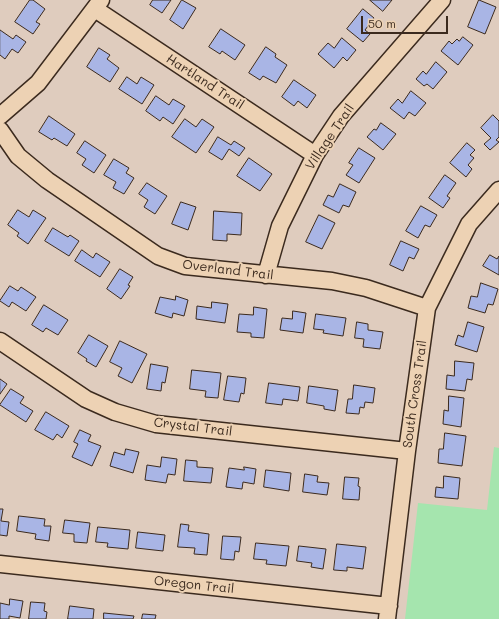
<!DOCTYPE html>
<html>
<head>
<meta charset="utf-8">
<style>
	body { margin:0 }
	#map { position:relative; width:499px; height:619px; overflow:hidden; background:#dfccbe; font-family:Mali,sans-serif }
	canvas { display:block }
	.scale { position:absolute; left:361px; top:16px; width:87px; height:18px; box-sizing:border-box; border:2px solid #3b2a1e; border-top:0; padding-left:5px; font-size:12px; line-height:14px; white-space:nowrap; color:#3b2a1e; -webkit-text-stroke:3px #edd2b4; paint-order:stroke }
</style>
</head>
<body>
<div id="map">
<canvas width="499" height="619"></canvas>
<div class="scale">50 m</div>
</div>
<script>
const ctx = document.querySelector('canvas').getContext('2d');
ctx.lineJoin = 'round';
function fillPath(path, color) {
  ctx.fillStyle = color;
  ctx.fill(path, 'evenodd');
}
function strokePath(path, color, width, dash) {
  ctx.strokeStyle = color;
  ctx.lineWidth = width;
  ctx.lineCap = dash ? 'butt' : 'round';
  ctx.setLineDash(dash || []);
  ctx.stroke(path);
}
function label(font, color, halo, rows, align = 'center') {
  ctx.font = font + ' Mali,sans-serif';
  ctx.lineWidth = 4;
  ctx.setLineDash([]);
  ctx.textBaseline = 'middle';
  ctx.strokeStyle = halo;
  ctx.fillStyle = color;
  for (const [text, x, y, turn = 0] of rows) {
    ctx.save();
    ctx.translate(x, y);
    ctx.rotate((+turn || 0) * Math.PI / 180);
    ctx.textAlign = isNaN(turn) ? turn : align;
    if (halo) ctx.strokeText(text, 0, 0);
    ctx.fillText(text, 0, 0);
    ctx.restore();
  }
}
const green = new Path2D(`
	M494,447L499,448V619H405L418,503L487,510Z`);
const building = new Path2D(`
	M30,0H33L45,9L36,22L40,24L33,34L15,22Z
	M153,0H171L162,13L150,5Z
	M182,0L196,8L183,29L170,20Z
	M370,0H392L383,11Z
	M479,0L496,7L485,34L468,27Z
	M363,9L374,18L365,30L370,34L363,42L347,29Z
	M221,29L245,45L235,60L222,51L220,54L209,47Z
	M0,30L13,39L16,35L26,42L18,53L12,49L5,59L0,55Z
	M463,37L473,45L458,65L441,51L449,41L452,44L457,39L459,41Z
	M342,38L356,50L347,61L343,57L334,68L318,54L328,43L334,48Z
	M266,47L276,54L275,57L287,65L276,83L263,76L260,80L249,73Z
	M99,48L110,55L107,59L119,68L110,82L87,67Z
	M436,62L447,72L433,89L427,84L424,86L416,79L423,71L426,74Z
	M127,77L137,84L141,77L154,85L142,104L119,89Z
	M294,80L316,95L307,108L298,101L294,106L282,97Z
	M411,91L426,103L415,116L409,112L404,119L390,108L398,99L402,103Z
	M156,96L169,105L173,99L185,106L173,124L163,117L160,121L146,111Z
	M493,115L499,121V137L496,140L499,142L490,150L484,144L491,138L481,128Z
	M49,116L75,134L67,146L54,138L52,140L39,132Z
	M185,119L196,127L202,119L214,127L196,153L172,137Z
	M381,123L396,134L383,150L367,137L374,129L376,130Z
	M218,137L231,145L234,141L245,148L239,156L229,149L222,160L209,152Z
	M85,141L106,155L94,173L82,165L86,159L77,153Z
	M467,143L475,150L470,155L474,158L468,165L472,169L466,177L450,163Z
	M359,148L375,158L359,183L346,175L353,165L349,163Z
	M249,158L272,174L260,191L237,176Z
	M114,159L129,168L126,173L134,178L124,194L113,188L116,182L104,175Z
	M445,175L456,183L447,196L450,198L443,208L429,198Z
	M147,183L167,196L155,214L144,207L148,200L139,194Z
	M340,184L356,192L349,207L343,205L339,213L323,205L328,195L333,197Z
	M181,202L196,207L188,230L172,224Z
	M421,206L437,215L430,227L425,225L418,238L406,231Z
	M18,210L29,217L33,210L46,218L28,244L17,236L19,233L8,225Z
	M214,211L242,213L241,235L227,234V241L213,240Z
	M319,215L335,223L322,249L306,242Z
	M53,228L68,237L70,235L79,241L69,256L45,241Z
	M401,241L419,249L414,259L409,257L403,271L390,265Z
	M82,250L93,258L96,253L110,262L100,277L75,261Z
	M490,255L497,259L499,256V275L483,266Z
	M120,269L133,277L128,285L130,286L121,299L107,289Z
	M481,283L498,289L493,305L488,304L485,313L468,308L471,296L477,297Z
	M10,286L18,291L21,287L36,297L26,311L12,302L9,307L0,301Z
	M176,296L188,300L184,316L173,313L172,318L155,313L160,297L175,300Z
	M212,302L228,304L225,323L196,319L197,306L211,308Z
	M44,305L68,320L58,335L46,328L43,332L32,325Z
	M254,307L267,309L264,338L251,337V333L237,332L239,314L253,315Z
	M293,311L306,313L303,333L280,330L282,318L292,319Z
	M316,314L346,318L343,336L323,333L324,330L314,329Z
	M357,322L368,324V330L383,332L380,349L363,347L364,339L355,338Z
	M468,322L484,327L477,352L455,345L458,335L463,337Z
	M89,335L108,346L96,367L86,361L87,359L78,353Z
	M120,341L147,354L132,383L118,376L122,368L110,362Z
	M455,361L474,363L472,380L467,379L465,391L446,389L447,375L454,376Z
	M151,364L168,367L165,383L162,382L161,391L147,389Z
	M192,370L221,373L218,398L205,397L206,391L190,389Z
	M228,376L246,378L244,394L241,393L239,402L224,400Z
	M0,379L7,384L0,394Z
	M269,383L300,387L298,401L283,399L282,405L266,403Z
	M354,385L375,388L373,403L365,402L364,408L360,407L359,414L346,413L348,399H352Z
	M309,386L338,390L335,411L324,409V406L307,403Z
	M11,389L24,397L20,403L33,411L26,422L0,405Z
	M449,396L464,398L461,427L443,424L444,410L448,411Z
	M46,412L69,426L62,438L57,434L53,440L35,430Z
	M80,430L91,435L88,441L101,446L92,466L72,457L78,444L74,442Z
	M445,433L466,436L462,466L438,463L439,449H443Z
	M126,449L139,452L133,473L110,466L114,452L124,455Z
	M162,457L177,459L175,475L168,474L166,483L145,480L147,465L160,467Z
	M186,460L197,461V467L213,468L211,483L184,481Z
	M244,467L256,469L254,484L243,482L242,489L226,487L229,468L244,470Z
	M266,470L291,473L289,491L264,487Z
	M305,474L318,476L317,482L329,483L327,495L303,492Z
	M444,476L460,478L458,499L435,497L436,487L443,488Z
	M345,477L359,478L358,486L360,487L359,500L343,499Z
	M0,509H3L1,521L9,522L7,536L0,535Z
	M19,516L45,519L44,526H51L49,541L35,539L36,534L17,531Z
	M65,520L90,523L87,543L74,542V534L63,533Z
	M181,524L189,525L188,531L209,534L207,555L194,554L195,548L178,547Z
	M98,527L130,530L128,549L107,547L108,543L96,542Z
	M138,532L165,535L163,551L136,548Z
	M223,536L241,537L239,552L235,551L234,560L221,559Z
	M256,543L289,546L286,566L266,564L267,560L254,559Z
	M337,544L366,547L363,569L347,567V571L334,570Z
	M299,546L326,549L323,569L311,567L312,563L297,561Z
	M10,599L23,601L20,618L9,616V619H0V603L9,605Z
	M31,602L45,603L44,611L47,612L46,619H29Z
	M70,606L94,609L93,619H68Z
	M104,613L134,616L133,619H104Z
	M143,614L156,615L155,619H142Z`);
const minor = new Path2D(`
	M95,9L315,155
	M0,116L38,83L101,0
	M0,130L18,156L47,180L158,256L185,266L332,281L366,288L427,308
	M266,275L280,226L315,155L341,116L442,0
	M0,341L86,399L115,412L156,424L407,451
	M0,564L389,606
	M387,619L407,451L427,308L469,224L499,190`);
const streetNames = [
	["Hartland Trail",205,82,33],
	["Village Trail",330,137,-56],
	["Overland Trail",228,270,7],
	["South Cross Trail",415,394,-82],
	["Crystal Trail",193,427,7],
	["Oregon Trail",194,585,6]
];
fillPath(green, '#a5e5ae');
fillPath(building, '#a9b5e5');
strokePath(building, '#3b2a1e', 1);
strokePath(minor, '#3b2a1e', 19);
strokePath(minor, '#edd2b4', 16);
label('13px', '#3b2a1e', '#edd2b4', streetNames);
</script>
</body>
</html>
